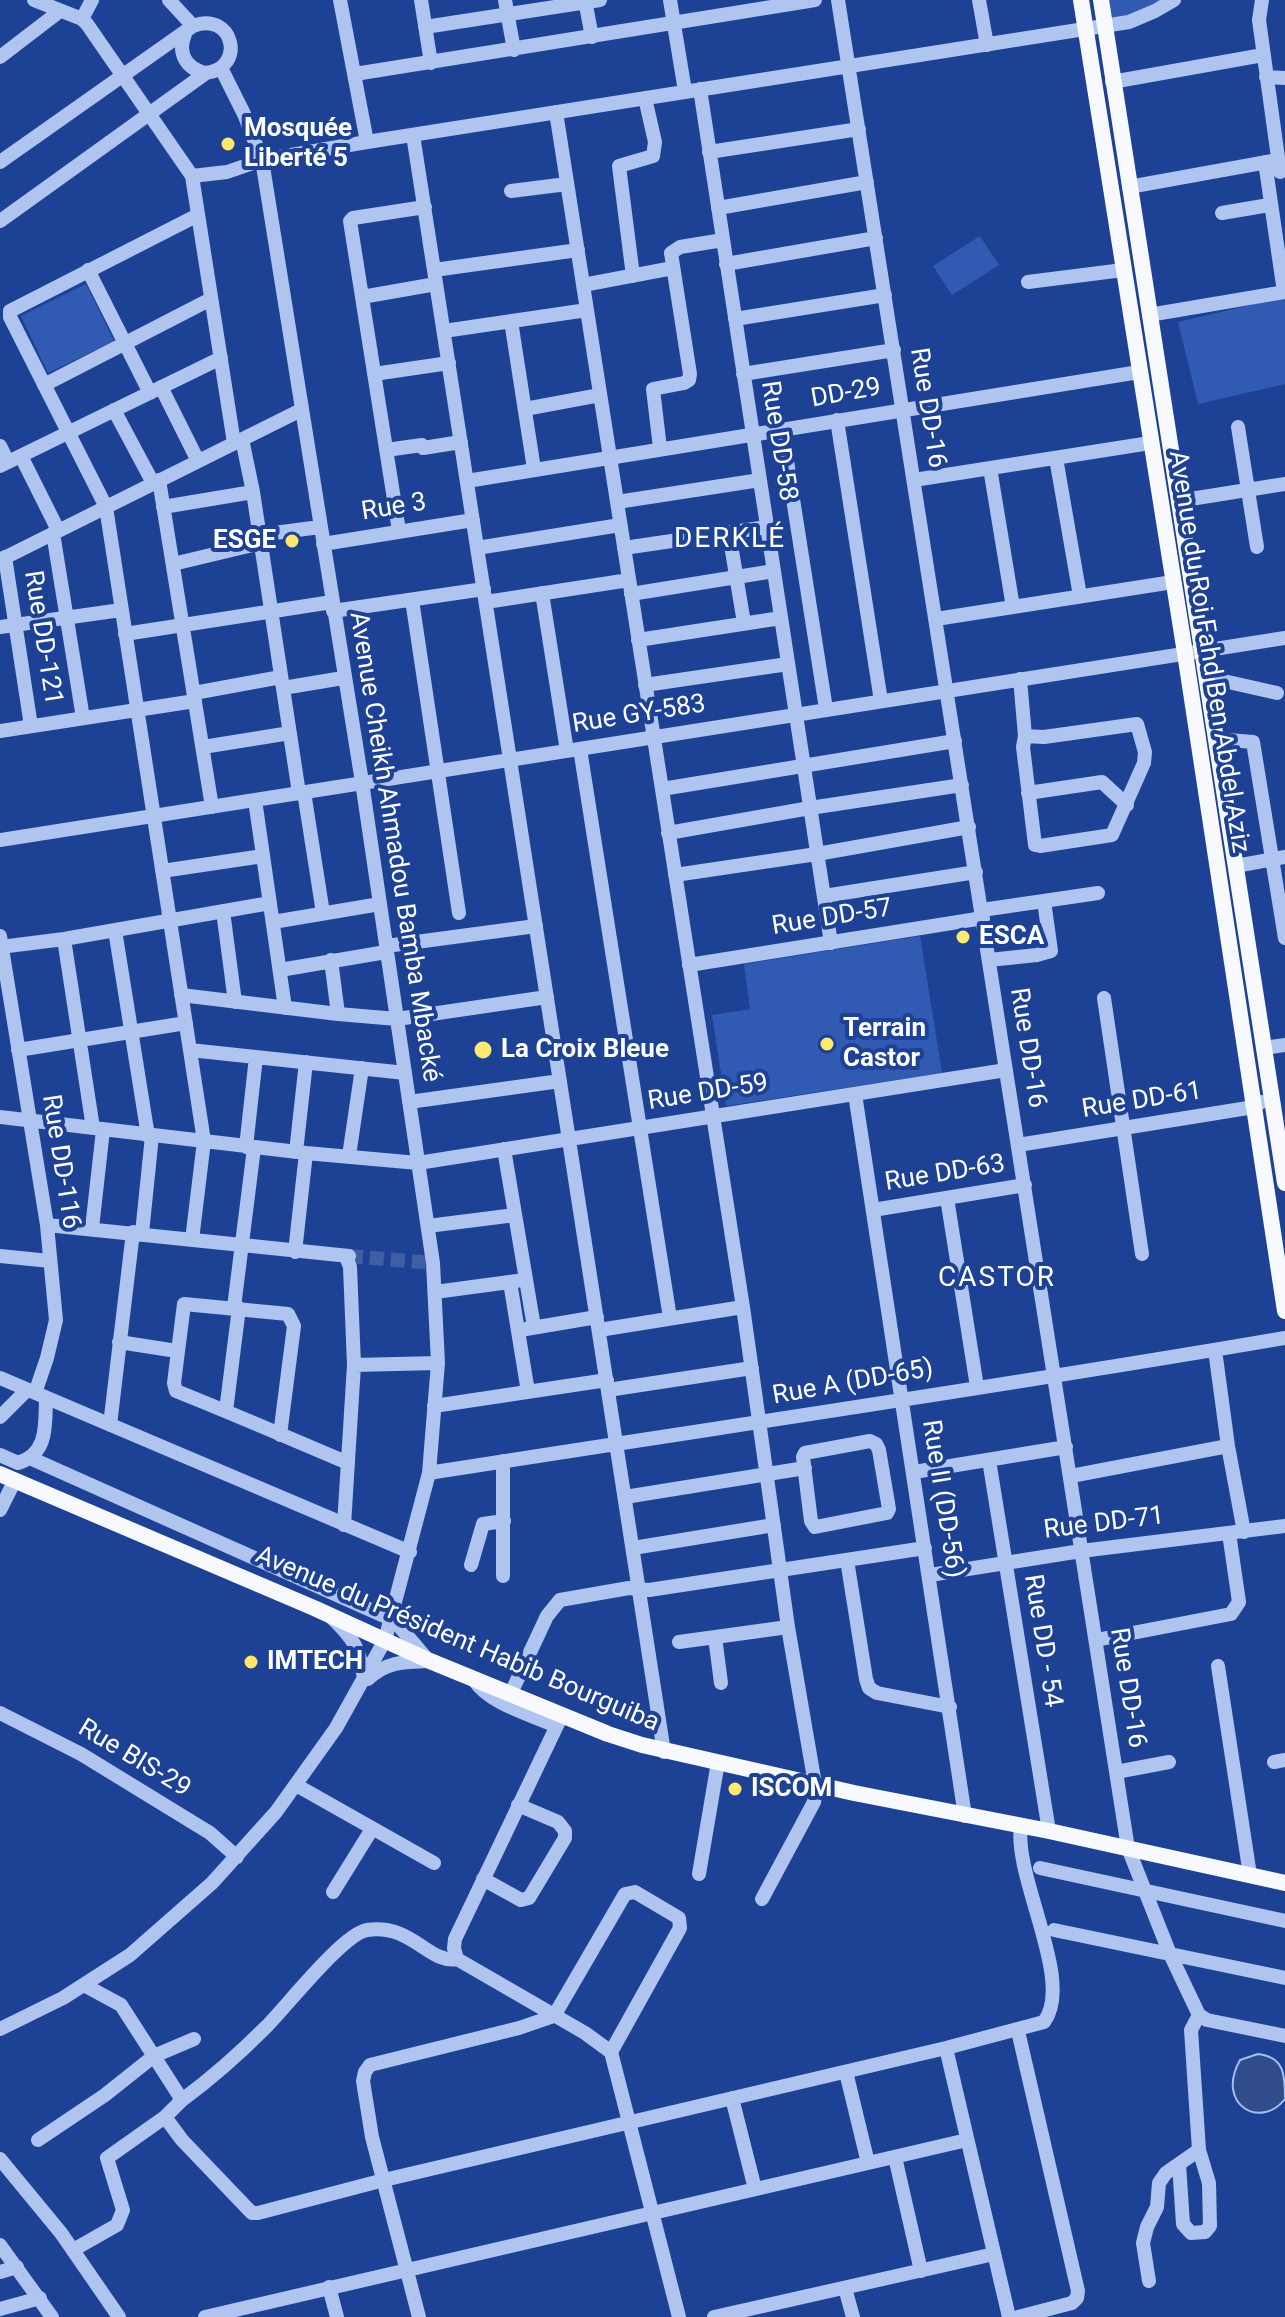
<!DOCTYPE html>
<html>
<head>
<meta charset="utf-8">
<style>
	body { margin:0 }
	canvas { display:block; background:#1d4195 }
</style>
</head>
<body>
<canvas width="1285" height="2317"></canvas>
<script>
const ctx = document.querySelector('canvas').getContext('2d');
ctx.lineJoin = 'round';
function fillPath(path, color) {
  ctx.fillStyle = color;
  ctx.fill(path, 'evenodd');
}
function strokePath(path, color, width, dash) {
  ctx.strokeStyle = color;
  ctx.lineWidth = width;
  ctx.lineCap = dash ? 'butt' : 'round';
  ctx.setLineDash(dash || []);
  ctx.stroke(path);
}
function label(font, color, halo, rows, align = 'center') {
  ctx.font = font + ' Roboto,sans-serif';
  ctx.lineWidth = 8;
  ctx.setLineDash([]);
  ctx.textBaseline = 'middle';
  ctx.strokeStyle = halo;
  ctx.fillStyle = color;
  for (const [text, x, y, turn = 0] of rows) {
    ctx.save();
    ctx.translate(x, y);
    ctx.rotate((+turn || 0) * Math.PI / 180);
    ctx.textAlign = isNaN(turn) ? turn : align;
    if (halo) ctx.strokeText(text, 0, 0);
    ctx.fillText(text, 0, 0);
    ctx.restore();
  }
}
const green = new Path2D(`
	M1108,0H1171L1141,13L1111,19Z
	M980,236L999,265L952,295L933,266Z
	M86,284L114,341L48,373L21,316Z
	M1285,297V384L1198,404L1178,322Z
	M920,936L942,1073L726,1106L712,1015L750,1009L744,964Z`);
const water = new Path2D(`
	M1258,2054C1285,2057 1285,2076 1285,2099C1261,2130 1215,2105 1240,2060Z`);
const minorTunnel = new Path2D(`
	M349,1256L433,1263`);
const minor = new Path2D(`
	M34,0L82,19L87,24L192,176L234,443
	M169,0L193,26
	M340,0L367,142
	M421,0L431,63
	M505,0L514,50
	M585,0L592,37
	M670,0L685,91
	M838,0L1128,1848L1170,1954L1199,2015L1207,2020L1285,2036
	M979,0L987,45
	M1262,0L1259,20L1280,172
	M82,19L92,0
	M425,27L600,0
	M185,34C177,53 186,69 206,73
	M0,57L60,11
	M355,74L815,0
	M1266,77L1285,78
	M1112,82L1263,55
	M700,89L831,943
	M556,112L743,1307L788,1627L816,1790L814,1802L762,1899
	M413,135L664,1752
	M709,152L859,129
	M0,162L193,26C233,10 247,68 206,73L0,221
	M1265,162L1284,292
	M192,176L227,172L262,160L367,142L1129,22L1155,11L1174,0
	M1129,187L1278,160
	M511,191L567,184
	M718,208L867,182
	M1222,213L1269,205
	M726,264L876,238
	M88,270L150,393
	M434,270L578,250
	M633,276L619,166L653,156L655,142L645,98
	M1028,282L1123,270
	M583,285L673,268
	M362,297L436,284
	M1149,315L1285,292
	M735,319L885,295
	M511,321L534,469
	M444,331L587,310
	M374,374L449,363
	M743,374L894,350
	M44,385L211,299
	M161,387L198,461
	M525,409L600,395
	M114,410L153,483
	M837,420L881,701
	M1238,427L1257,547
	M782,429L826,709
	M242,439L253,492L299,793
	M0,446L8,462
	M423,448L461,442
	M660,448L653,389L684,383L689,380L690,374L671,253L680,247L723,240
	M386,450L422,445
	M21,456L58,530
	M1056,458L1080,596
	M0,466L221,358
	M990,468L1013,607
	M159,480L212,807
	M914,480L1150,443
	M467,481L1139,372
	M1178,501L1285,484
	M617,502L760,480
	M163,507L253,492
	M399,531L350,221L353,218L425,207
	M53,533L83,718
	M729,533L744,623
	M259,535L320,527
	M323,544L473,520
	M477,548L620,525
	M624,548L767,527
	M5,557L31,726
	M0,560L301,410
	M173,564L261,543
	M542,593L567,751
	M631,594L774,571
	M412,600L459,913
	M486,602L629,580
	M333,611L484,589
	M936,619L1173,582
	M0,627L121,610
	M125,634L332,602
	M638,640L781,618
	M1206,677L1277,693
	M1020,679L1025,736L1023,747L1035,845L1040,846L1112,835L1144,763L1145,752L1137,724L1044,737L1025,736
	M645,685L788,664
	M283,688L343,678
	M194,693L281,677
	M0,731L195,701
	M1216,739L1253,742L1285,938
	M203,747L290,733
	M580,749L670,1318
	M662,789L955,741
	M304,792L323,913
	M1028,793L1102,782L1127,805
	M255,800L285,1008
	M668,833L810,808L962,785
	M0,840L1285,638
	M1236,866L1285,857
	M162,871L263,856
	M675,875L817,854L969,827
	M824,896L976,872
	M982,910L1098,893
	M223,911L235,1002
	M273,922L380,904
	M115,930L148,1136
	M0,936L47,1225L56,1320L47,1358L35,1393
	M64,939L93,1128
	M386,946L536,926
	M0,947L64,939L270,903
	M331,960L338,1014
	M989,960L1037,955L1051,951L1044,901
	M689,965L983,918
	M280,970L386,952
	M181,995L338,1014L397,1019L547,997
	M1104,998L1142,1254
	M1264,1048L1285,1045
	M18,1050L186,1023
	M190,1050L405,1073
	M855,1094L965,1816
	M409,1102L560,1081
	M0,1117L306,1153L418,1163L1006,1070
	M1018,1145L1254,1107L1261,1102
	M246,1147L256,1057
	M504,1149L534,1327
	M296,1152L306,1062
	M349,1156L362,1068
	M947,1198L977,1387
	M873,1210L1025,1185
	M47,1225L349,1256
	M428,1226L515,1215
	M92,1228L103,1130
	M142,1233L152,1136
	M192,1240L204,1141L106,507L10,317V311L198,215
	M295,1252L306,1153
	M0,1256L50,1261
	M510,1282L528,1392
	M435,1292L517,1281
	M234,1307L254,1148
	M526,1329L597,1317
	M599,1330L743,1307
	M119,1342L177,1351
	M1215,1350L1228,1446L1244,1532
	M354,1365L438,1363
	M0,1378L410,1552
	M608,1390L752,1368
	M434,1406L607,1380
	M226,1411L239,1308
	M0,1417L27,1390
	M110,1425L133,1232
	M280,1435L294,1326L288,1314L184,1304L174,1383L176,1391C234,1414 291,1439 348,1463
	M870,1441L876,1444L879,1450L889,1509L887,1513L815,1527L811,1521L803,1457L805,1453Z
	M0,1455L18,1463C49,1453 45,1424 46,1398
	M30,1458L391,1619
	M989,1460L1049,1831
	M503,1461V1576
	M914,1472L1066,1447
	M429,1473C715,1428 1000,1387 1285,1338
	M1071,1476L1228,1446
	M625,1497L805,1468
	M0,1510L15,1480
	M344,1525L354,1365L350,1267L346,1256
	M633,1548L774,1525
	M847,1560L866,1679L869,1688L877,1693L950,1707
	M471,1565L483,1524L504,1521
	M930,1575L1081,1551L1285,1526
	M393,1612L399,1626L427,1659
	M332,1618C354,1639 360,1649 364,1679
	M715,1637L721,1683
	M1096,1640L1231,1614L1239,1602L1229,1533
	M679,1642L788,1627
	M1218,1666L1250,1875
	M368,1679C387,1661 405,1662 430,1661
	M474,1680C491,1705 530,1714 556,1726
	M511,1693L547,1616L560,1600L629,1588L649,1590L925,1548
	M0,1713L81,1754L210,1833L237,1857
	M1274,1762L1285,1760
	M1116,1772L1169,1762
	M296,1785L434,1863
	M1040,1868L1285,1921
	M699,1874L718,1762
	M483,1879L521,1900L529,1898L565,1838V1831L558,1822L518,1805
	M333,1892L372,1829
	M1054,1930L1285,1978
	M457,1959L454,1948L455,1939L562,1715
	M84,1985L121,2005L182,2100L165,2117L182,2140L247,2208L252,2213H258L384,2180L946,2048L1044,2022C1075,1981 1013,1877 1021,1826
	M0,2029L63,1998L130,1955L212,1883L276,1812L336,1728L385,1640L429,1473L438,1363L433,1263L362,782L262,160L244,114L221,68
	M946,2048L1009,2317
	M846,2072L868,2163
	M732,2098L755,2189
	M182,2100C212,2078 240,2053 266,2027C287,2006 343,1934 367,1930C412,1923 428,1964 457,1959L585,2033L611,2052L679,2317
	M38,2140L105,2095L154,2056L194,2039
	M895,2157L921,2271
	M0,2159L61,2233L119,2317
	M1179,2164L1183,2224L1191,2233L1205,2232L1210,2226L1209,2183L1199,2150L1191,2030L1199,2015
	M0,2245L52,2317
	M73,2250L117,2225L123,2210L107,2158L165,2117
	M0,2272L17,2267
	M1149,2281L1143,2243L1147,2227L1157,2207L1159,2183L1166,2173L1199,2150
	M329,2287L337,2317
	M845,2288L853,2317
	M0,2309L40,2298
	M205,2317L967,2140
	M419,2317L372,2137L363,2081L365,2072L370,2065L519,2028L554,2016L625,1894L635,1892L679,1918L680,1928L611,2052
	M714,2317L994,2254
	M1018,2317L1072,2303L1077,2298L1078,2291L1018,2031`);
const major = new Path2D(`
	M1081,0L1185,653L1285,1311
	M1101,0L1285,1183
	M0,1474L314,1608L430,1661L608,1734L642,1745L854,1793L1049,1831L1285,1883`);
const markers = [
	[228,144,8,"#ffe86e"],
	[292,541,8,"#ffe86e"],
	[963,937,8,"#ffe86e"],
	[827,1044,8,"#ffe86e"],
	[483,1050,10,"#ffe86e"],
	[251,1662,8,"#ffe86e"],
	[735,1789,8,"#ffe86e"]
];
const poiNames = [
	["Mosquée",244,129],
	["Liberté 5",244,159],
	["ESGE",276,541,"right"],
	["ESCA",979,937],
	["Terrain",843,1029],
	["Castor",843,1059],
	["La Croix Bleue",501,1050],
	["IMTECH",267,1662],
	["ISCOM",751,1789]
];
const streetNames = [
	["DD-29",846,394,-10],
	["Rue DD-16",927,408,81],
	["Rue DD-58",778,441,81],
	["Rue 3",394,508,-9],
	["Rue DD-121",42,638,81],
	["Avenue du Roi Fahd Ben Abdel Aziz",1208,652,81],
	["Rue GY-583",639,715,-9],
	["Avenue Cheikh Ahmadou Bamba Mbacké",394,847,81],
	["Rue DD-57",832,918,-9],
	["Rue DD-16",1027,1048,81],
	["Rue DD-59",708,1093,-9],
	["Rue DD-61",1142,1101,-9],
	["Rue DD-116",60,1162,81],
	["Rue DD-63",945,1174,-9],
	["Rue A (DD-65)",853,1383,-10],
	["Rue II (DD-56)",942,1499,81],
	["Rue DD-71",1104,1524,-7],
	["Avenue du Président Habib Bourguiba",457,1640,23],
	["Rue DD - 54",1042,1641,81],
	["Rue DD-16",1127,1688,81],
	["Rue BIS-29",134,1759,31]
];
const neighbourhoodNames = [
	["DERKLÉ",730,540],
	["CASTOR",997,1279]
];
fillPath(green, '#315ab3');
fillPath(water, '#314c8b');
strokePath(water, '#a3bcf1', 2);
strokePath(minorTunnel, '#3f5ea5', 14, [14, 7]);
strokePath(minor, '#afc4ef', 14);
strokePath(major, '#f7f9ff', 16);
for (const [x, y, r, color] of markers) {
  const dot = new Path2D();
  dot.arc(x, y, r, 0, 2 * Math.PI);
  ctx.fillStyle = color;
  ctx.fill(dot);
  strokePath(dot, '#1d4195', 3);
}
label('bold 26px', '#fff', '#1d4195', poiNames, 'left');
label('26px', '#fff', '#1d4195', streetNames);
ctx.letterSpacing = '2px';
label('28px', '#fff', '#1d4195', neighbourhoodNames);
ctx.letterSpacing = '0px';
</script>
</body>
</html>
